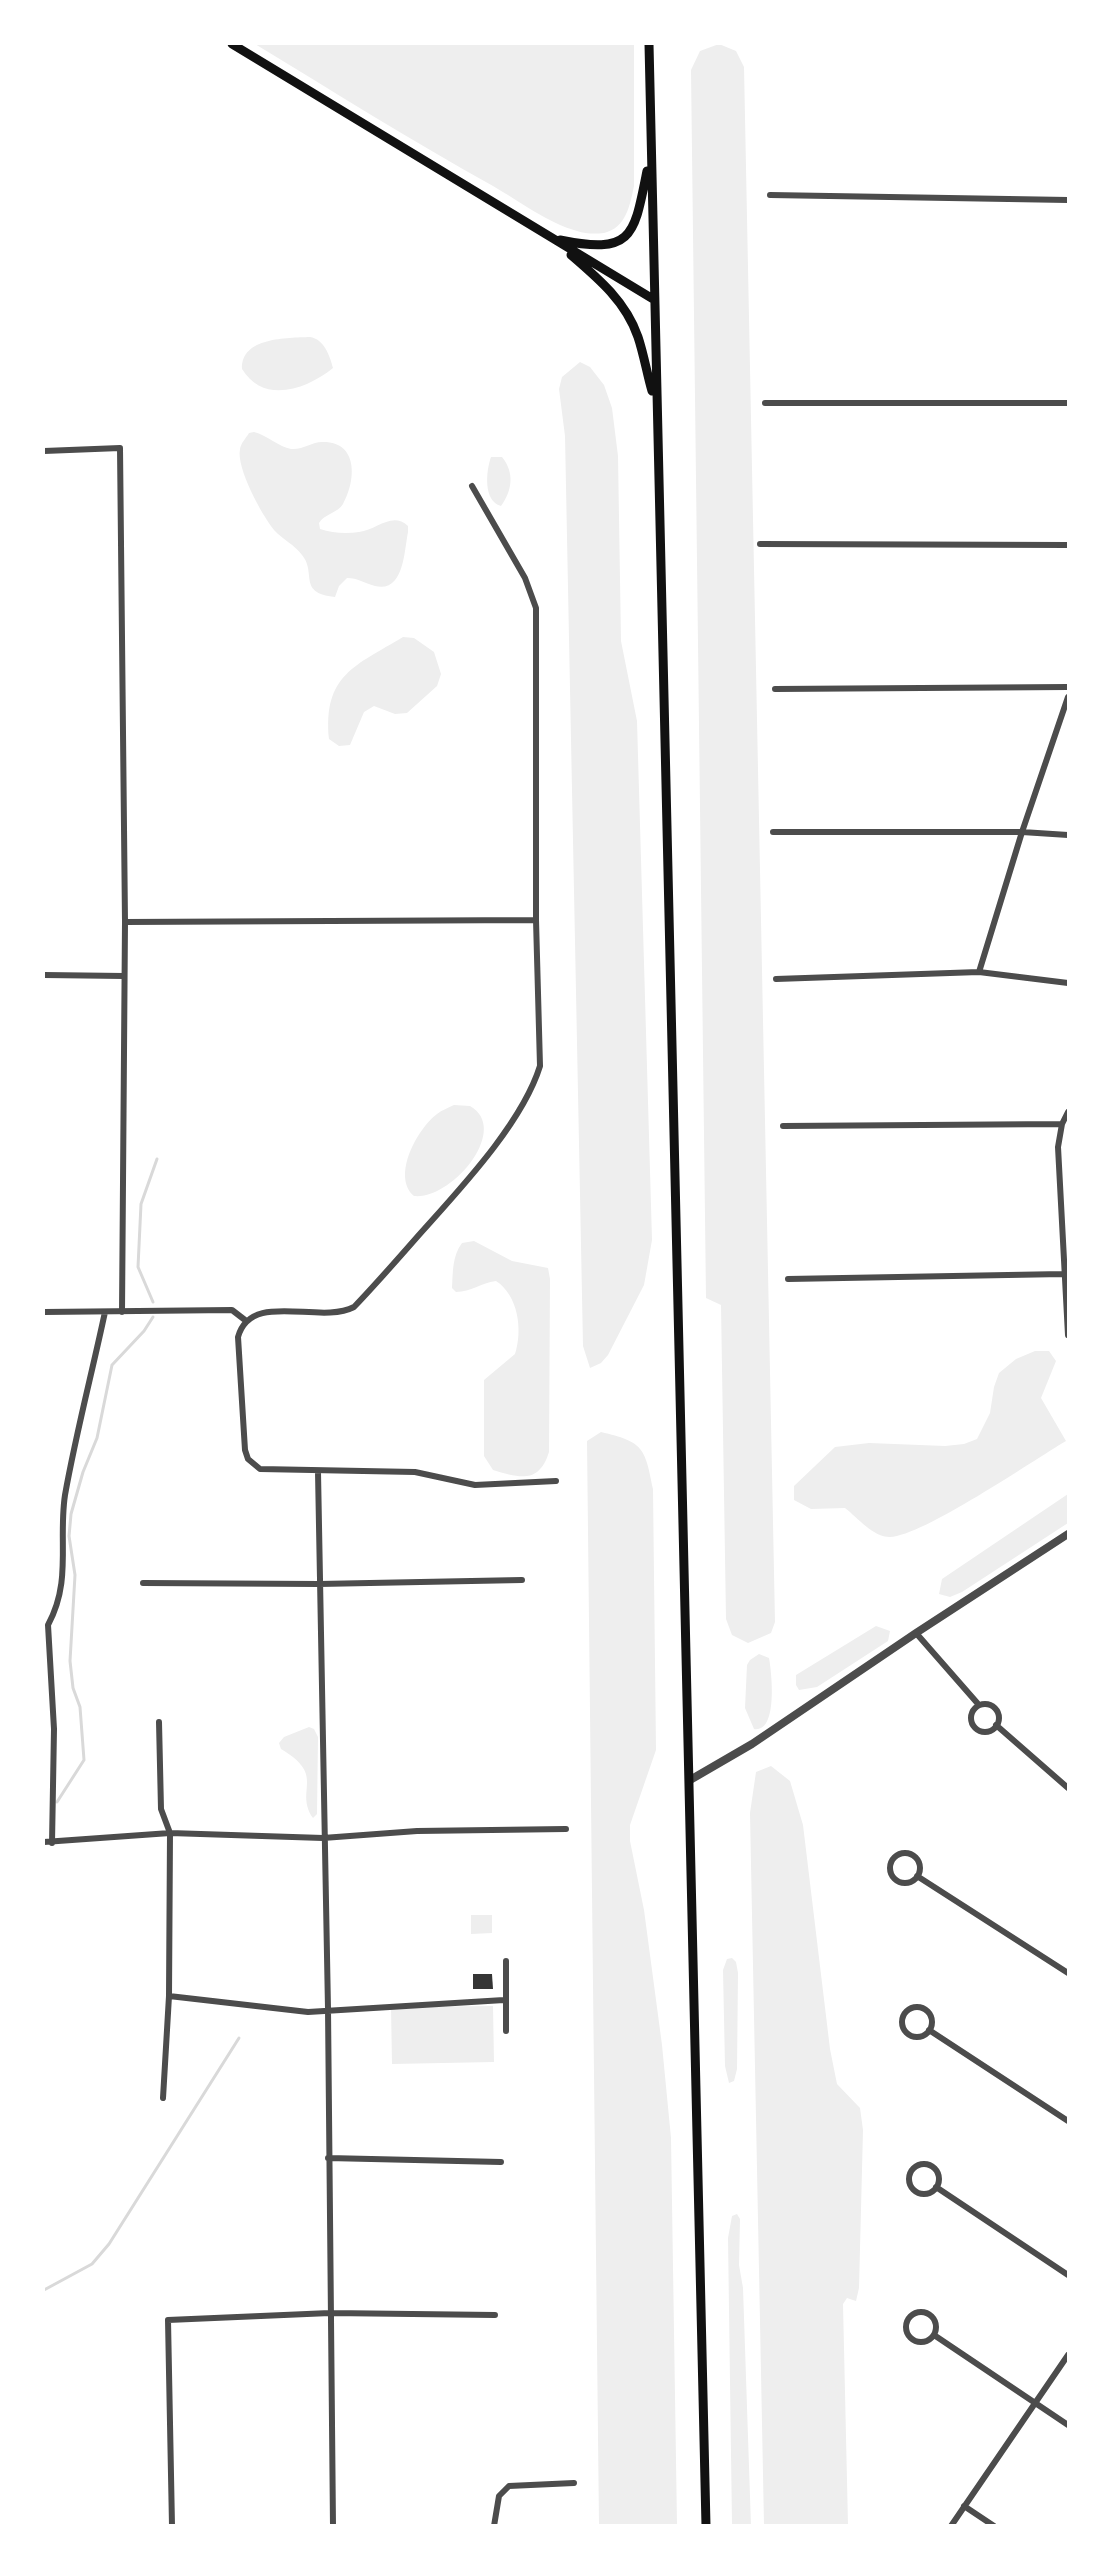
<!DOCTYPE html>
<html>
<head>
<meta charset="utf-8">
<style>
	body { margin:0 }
	#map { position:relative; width:1112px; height:2569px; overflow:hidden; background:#fff; font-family:"Open Sans",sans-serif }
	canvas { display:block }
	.frame { position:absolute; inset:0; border:45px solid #fff; pointer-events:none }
</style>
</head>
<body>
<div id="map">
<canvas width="1112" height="2569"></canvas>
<div class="frame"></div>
</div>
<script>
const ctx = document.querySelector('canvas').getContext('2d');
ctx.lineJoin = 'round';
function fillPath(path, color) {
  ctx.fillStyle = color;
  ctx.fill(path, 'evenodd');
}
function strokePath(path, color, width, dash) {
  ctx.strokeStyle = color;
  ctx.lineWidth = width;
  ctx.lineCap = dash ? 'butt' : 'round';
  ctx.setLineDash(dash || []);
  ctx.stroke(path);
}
const green = new Path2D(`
	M255,44H634V186C630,205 626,228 604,233C595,234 586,234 577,231C548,223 519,201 493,186C412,141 334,92 255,44Z
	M719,44L736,51L744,67L775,1622L771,1633L748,1643L732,1635L726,1619L721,1305L706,1298L691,70L700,51Z
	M310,337C324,339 330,356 333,368C307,389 264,405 242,369C241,337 287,338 310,337Z
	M580,362L590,367L604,385L612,408L618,456L621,641L637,721L652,1240L644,1285L608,1355L601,1363L590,1368L583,1346L565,436L559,389L562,377Z
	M254,432C267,435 279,447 291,449C303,450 312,442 322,442C359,441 356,481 343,504C338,513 324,514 319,523L320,529C332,533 346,534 359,532C377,530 392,511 408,526V532C404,552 404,593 375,586C364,583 358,578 347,578L339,586L335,597C297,593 317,573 302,555C295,545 282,539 274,530C262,515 236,468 240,449C241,443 246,438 249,433Z
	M491,457H502C515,473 512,491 501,506C483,501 486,471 491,457Z
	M403,637L414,638L434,652L441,674L437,686L407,713L395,714L374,706L364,712L350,745L339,746L329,739C323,675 355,666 403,637Z
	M454,1105L470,1106C511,1129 452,1200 414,1196C391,1176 418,1128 437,1114C442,1110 448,1108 454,1105Z
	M474,1241L512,1261L548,1268L550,1279L549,1452C539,1484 520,1478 493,1470L484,1456V1380L515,1354C523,1330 518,1295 496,1281C481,1283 471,1292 456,1292L452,1288C453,1273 452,1256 462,1243Z
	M1035,1351H1049L1056,1361L1041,1398L1066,1441C1032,1461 923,1536 890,1537C873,1537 858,1518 845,1508L811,1509L794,1500V1486L835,1447L869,1443L945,1446L964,1444L977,1439L990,1413L994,1387L999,1373L1016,1359Z
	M601,1432C643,1442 645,1447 653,1489L656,1750L630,1825V1841L644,1910L662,2045L671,2138L677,2525H599L587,1441Z
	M1068,1494V1523L962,1592L950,1597L939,1594L942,1579Z
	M876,1626L890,1631L888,1641L817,1687L799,1690L796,1685V1675Z
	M759,1654L769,1658C772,1674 778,1733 754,1729L745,1708L747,1665L750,1660Z
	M309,1727L314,1729L318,1737L317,1814L313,1818C294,1790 327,1776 281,1749L279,1743L284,1737Z
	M771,1766L790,1781L803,1825L830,2049L837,2084L860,2108L863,2130L859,2288L856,2301L847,2298L843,2304L848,2525H764L750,1813L756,1772Z
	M471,1915H492V1933L471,1934Z
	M732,1958L736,1962L738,1973L737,2069L734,2081L729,2083L725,2066L723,1970L727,1959Z
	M493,2006L494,2062L392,2064L391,2007Z
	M737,2214L740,2219L739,2265L743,2288L751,2526L732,2525L728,2238L732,2216Z`);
const stream = new Path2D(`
	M153,1302L138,1267L141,1204L157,1159
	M57,1802L84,1760L80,1707L73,1688L70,1661L75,1575L69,1536L71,1514L83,1472L97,1438L112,1365L144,1331L153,1317
	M44,2290L92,2264L109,2244L239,2038`);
const building = new Path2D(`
	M473,1974H492L493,1989H473Z`);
const minor = new Path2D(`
	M770,195L1068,200
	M765,403H1068
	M44,451L120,448L125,922L122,1312
	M760,544L1068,545
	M775,689L1068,687
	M773,832H1022L1068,835
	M536,920L540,1066C522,1124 459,1190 418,1236C397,1260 376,1284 354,1307C319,1325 251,1290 238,1337L245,1450L248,1459L260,1469L415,1472L475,1485L556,1481
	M125,922L536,920V608L525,578L472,486
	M979,972L1022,832L1068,697
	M44,975L124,976
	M776,979L979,972L1068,983
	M1068,1112L1062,1124L1058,1147L1068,1335
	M783,1126L1062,1124
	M788,1279L1063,1274
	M44,1312L232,1310L245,1320
	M318,1472L328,2009L333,2526
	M143,1583L319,1584L522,1580
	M916,1633L979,1705
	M971 1718a14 14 0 1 1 28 0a14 14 0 1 1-28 0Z
	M159,1722L161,1809L170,1833L169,1996L163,2098
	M996,1725L1068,1788
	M44,1842L170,1833L323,1838L417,1831L566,1829
	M52,1843L54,1729L48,1625C72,1581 58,1541 65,1495C76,1433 92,1373 105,1312
	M890 1868a15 15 0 1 1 30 0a15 15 0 1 1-30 0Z
	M917,1876L1068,1973
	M506,1961V2031
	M169,1996L308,2012L504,2000
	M902 2022a15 15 0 1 1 30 0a15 15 0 1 1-30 0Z
	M929,2030L1068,2121
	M328,2158L501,2162
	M909 2179a15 15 0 1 1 30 0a15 15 0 1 1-30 0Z
	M936,2187L1068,2275
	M906 2327a15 15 0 1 1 30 0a15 15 0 1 1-30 0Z
	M934,2335L1068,2425
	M964,2506L994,2526
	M172,2526L168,2320L330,2313L495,2315
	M494,2526L499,2496L509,2486L574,2483
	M951,2526L1068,2355`);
const tertiary = new Path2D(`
	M690,1780L752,1744L916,1633L1068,1534`);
const secondary = new Path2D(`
	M232,44L653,299
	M649,44L706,2526
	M560,240C633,255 634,236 647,171
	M571,255C599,279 626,302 638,337C644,355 647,374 652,391`);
fillPath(green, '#eee');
strokePath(stream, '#d9d9d9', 3);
fillPath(building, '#353535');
strokePath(minor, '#4c4c4c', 6);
strokePath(tertiary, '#4c4c4c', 8);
strokePath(secondary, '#111', 9);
</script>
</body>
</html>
